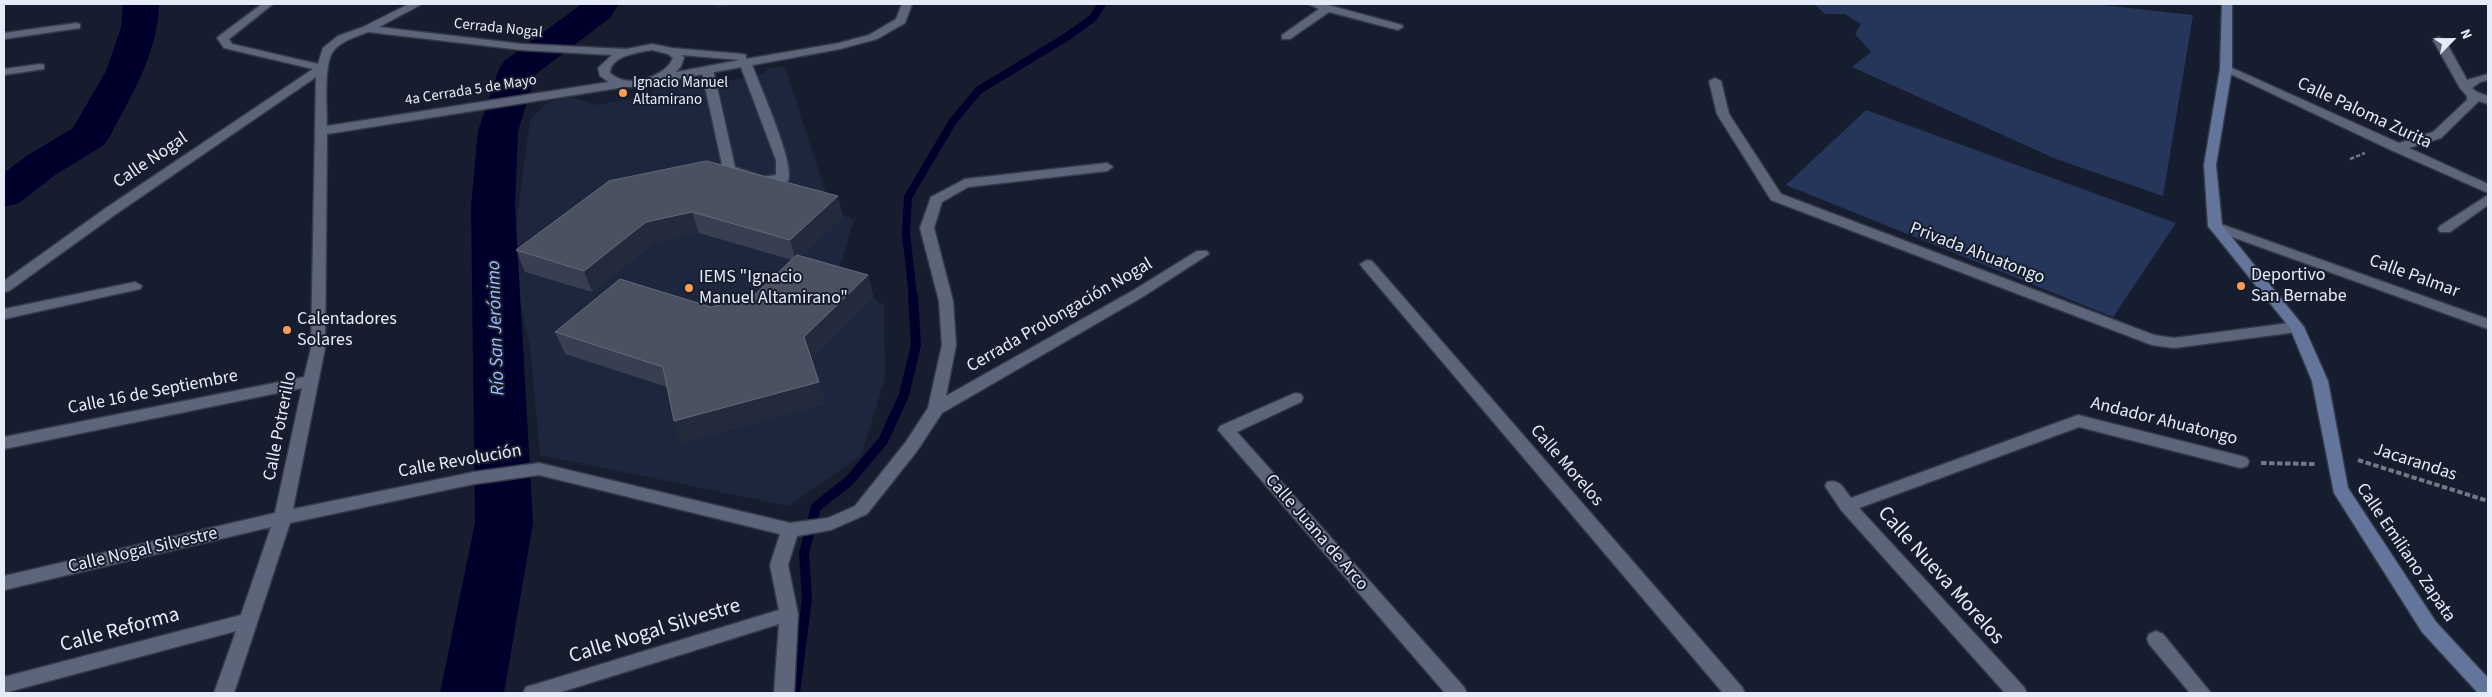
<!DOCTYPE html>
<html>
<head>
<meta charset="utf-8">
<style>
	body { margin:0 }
	#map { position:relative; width:2492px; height:697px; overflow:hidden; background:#161d2e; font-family:"Source Sans 3",sans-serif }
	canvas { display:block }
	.frame { position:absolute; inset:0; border:5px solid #e6ecf7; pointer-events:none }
	.north { position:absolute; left:2427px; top:15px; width:50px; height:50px; -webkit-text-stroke:4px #161d2e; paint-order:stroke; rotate:67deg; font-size:14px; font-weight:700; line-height:20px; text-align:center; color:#e6ecf7 }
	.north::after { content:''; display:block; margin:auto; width:18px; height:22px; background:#e6ecf7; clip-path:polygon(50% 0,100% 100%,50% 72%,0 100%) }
</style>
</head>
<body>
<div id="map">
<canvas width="2492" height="697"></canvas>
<div class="frame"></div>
<div class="north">N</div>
</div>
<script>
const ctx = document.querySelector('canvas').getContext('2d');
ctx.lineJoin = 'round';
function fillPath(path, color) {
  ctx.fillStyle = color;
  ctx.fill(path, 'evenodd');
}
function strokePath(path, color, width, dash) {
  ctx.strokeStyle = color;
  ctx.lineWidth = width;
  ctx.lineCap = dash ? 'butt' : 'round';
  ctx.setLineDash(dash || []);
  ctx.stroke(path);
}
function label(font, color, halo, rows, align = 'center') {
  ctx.font = font + ' "Source Sans 3",sans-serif';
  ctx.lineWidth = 4;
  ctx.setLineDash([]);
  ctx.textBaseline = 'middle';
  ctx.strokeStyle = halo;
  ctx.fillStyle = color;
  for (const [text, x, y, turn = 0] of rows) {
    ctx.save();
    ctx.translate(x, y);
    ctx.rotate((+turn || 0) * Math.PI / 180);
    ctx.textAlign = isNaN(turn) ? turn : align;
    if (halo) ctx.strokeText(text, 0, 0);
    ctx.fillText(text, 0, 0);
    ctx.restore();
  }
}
const built = new Path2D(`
	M785,67L831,209L854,220L839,270L884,306L885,378L861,456L788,506L540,455L530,346L511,265L530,120L547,102L571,97L597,105L648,95L659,82L700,77L708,85L763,74L766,68Z`);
const green = new Path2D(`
	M1814,4H2094L2193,15L2163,196L2056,159L1852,67L1871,52L1855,34L1861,24L1845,14H1825Z
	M1866,110L2176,223L2113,317L1786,185Z`);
const streamFar1 = new Path2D(`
	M913,297L906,233L908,197L953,121L979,90L1065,38L1093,18L1102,4`);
const stream = new Path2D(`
	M795,693L807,599L804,553L816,507L849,481L883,441L904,395L916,345L913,296`);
const river = new Path2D(`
	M123,4H159C158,53 132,94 110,136L104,145L55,175L19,203L4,207V173L25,157L73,128L106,71L121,28Z
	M582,4H619L610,18L536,74L518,131L515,206L533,523L504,693H440L475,523L471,206L478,131L499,69L504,61Z`);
const pathFar1 = new Path2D(`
	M2350,159L2365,153`);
const path = new Path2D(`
	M2358,460L2488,501
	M2261,463L2315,464`);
const lane = new Path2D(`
	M745,59L751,62C758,82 796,165 788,181L762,185L724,172L723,169L701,69L707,66L713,69L735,167L763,177L776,175V160L739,62Z`);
const street = new Path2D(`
	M262,4H273L229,39L232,44L318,64L323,48L338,36L363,27L409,4H422L379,27L522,44L626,49L652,44L672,48L742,54L746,55V59L839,43L869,35L896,19L902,4H912L905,23L877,39L840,49L633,87H625L327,134L325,348L293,509L474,472L539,463L790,523L828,518L855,506L905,443L928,408L942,345L939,301L920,228L931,197L965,179L1107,163L1113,167L1107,171L968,187L942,202L934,228L953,301L956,345L946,396L1134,290L1197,251H1207L1209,254L1144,296L942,413L917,451L867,514L831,530L797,536L788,565L798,614L794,693H774L779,624L558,693H523L526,687L533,685L779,610L770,565L780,534L539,475L474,484L290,523L234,693H214L236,631L4,693V677L241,615L271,527L4,590V576L275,513L302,388L4,449V437L304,377L311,348L316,77L116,214L9,291L4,292V281L106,208L313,69L224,48L217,38L219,36ZM368,32L522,50L612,55L598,68L600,76L609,82L327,126C327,110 323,62 334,50C343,40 356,37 368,32ZM652,50L668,54L673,58C666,75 637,85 620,79C617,78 613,75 610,73C610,56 639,52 652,50ZM682,55L740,60L676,72L681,66L684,58Z
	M1308,4H1324L1402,25L1403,27L1398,30L1329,12L1290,39H1282V35L1319,9Z
	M76,23L80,24V28L4,39V33Z
	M2439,37L2445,40L2467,80L2488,74V80L2480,82L2472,88L2477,92L2488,96V104L2479,101L2441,138L2409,148L2488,184V193L2393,151L2220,69L2226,66L2230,67L2399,143L2433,132L2467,100V96L2460,88L2433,40Z
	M40,64L44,65V69L4,75V69Z
	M1715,78L1721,81L1729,114L1781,194L2154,335L2174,338L2297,322L2304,327L2297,332L2174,348L2152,345L1771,200L1717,114L1709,81Z
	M2488,195V205L2450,232H2440L2438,229L2440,226Z
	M2215,222L2488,319V329L2210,229L2208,226Z
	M1367,260L1372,261L1742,687L1745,693H1723L1362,267L1360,264Z
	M135,282L142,286L140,289L4,319V309Z
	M1295,393L1301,394L1303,398L1301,402L1237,432L1464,687L1467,693H1445L1218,430L1220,426Z
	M2078,415L2241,456L2247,458L2249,462L2247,466L2241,468L2079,427L1859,508L2024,687L2027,693H2005L1841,510L1825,486L1827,482C1840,478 1844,489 1851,498Z
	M2156,631L2163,634L2211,693H2190L2149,644L2147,639L2149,634Z`);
const secondary = new Path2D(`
	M2222,4H2232V69L2216,165L2222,225L2304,327L2328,381L2348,488L2436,622L2488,678V693H2478L2422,632L2334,493L2312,381L2290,328L2208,226L2204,165L2220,69Z`);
const wall = new Path2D(`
	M609,181L843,217L801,256L868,275L873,296L811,358L825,404L682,443L674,421L667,387L565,354L555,332L711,307L753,296L792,260L699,233L654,243L592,292L525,272L516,250Z`);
const shadedWall = new Path2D(`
	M715,4H740L716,8Z
	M838,196L843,217L796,261L790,240Z
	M692,212L699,233L654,243L592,292L584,271L646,222Z
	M868,275L873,296L810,359L804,337Z
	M819,382L825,404L682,443L674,421Z`);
const building = new Path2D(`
	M707,161L838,196L790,240L692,212L646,222L584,271L516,250L609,181Z
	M797,255L868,275L804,337L819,382L674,421L663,367L555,332L620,279L711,307L753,296Z`);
const markers = [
	[623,93,5,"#fc9d54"],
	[2241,286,5,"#fc9d54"],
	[689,288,5,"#fc9d54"],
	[287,330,5,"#fc9d54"]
];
const farStreetnames = [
	["Cerrada Nogal",498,29,6],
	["4a Cerrada 5 de Mayo",471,91,-9]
];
const farPoinames = [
	["Ignacio Manuel",633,84],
	["Altamirano",633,101]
];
const streetNames = [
	["Calle Paloma Zurita",2364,114,25],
	["Calle Nogal",151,161,-34],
	["Privada Ahuatongo",1977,254,21],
	["Calle Palmar",2414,277,20],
	["Cerrada Prolongación Nogal",1060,316,-30],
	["Calle 16 de Septiembre",153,393,-11],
	["Andador Ahuatongo",2164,422,14],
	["Calle Potrerillo",281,426,-79],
	["Calle Revolución",460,462,-10],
	["Jacarandas",2415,463,18],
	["Calle Morelos",1566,466,49],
	["Calle Juana de Arco",1316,533,49],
	["Calle Nogal Silvestre",143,551,-13],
	["Calle Emiliano Zapata",2405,553,56]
];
const poiNames = [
	["Deportivo",2251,276],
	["San Bernabe",2251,297],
	["IEMS \"Ignacio",699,278],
	["Manuel Altamirano\"",699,299],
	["Calentadores",297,320],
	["Solares",297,341]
];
const waterNames = [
	["Río San Jerónimo",497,328,-92]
];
const nearStreetnames = [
	["Calle Nueva Morelos",1940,576,48],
	["Calle Reforma",120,631,-15],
	["Calle Nogal Silvestre",655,632,-17]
];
fillPath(built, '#1d263d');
fillPath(green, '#26355a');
strokePath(streamFar1, '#01002c', 8);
strokePath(stream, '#01002c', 10);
fillPath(river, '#01002c');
strokePath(lane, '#353948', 3);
strokePath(street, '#353948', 3);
strokePath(secondary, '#353948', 3);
strokePath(pathFar1, '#717886', 2.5, [4.5, 2]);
strokePath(path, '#717886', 4, [5.5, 2.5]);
fillPath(lane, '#5c6579');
fillPath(street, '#5c6579');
fillPath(secondary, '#64759c');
fillPath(wall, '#373f50');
fillPath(shadedWall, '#222a3b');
fillPath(building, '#4a5262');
strokePath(building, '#626a79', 1);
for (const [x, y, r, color] of markers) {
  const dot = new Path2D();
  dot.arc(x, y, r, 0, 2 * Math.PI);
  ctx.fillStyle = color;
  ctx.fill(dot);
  strokePath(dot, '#161d2e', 2);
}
label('15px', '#e6ecf7', '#161d2e', farStreetnames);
label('15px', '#e6ecf7', '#161d2e', farPoinames, 'left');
label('18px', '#e6ecf7', '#161d2e', streetNames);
label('18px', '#e6ecf7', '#161d2e', poiNames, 'left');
label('italic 19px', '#a0bdff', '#161d2e', waterNames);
label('21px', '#e6ecf7', '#161d2e', nearStreetnames);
</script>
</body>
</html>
